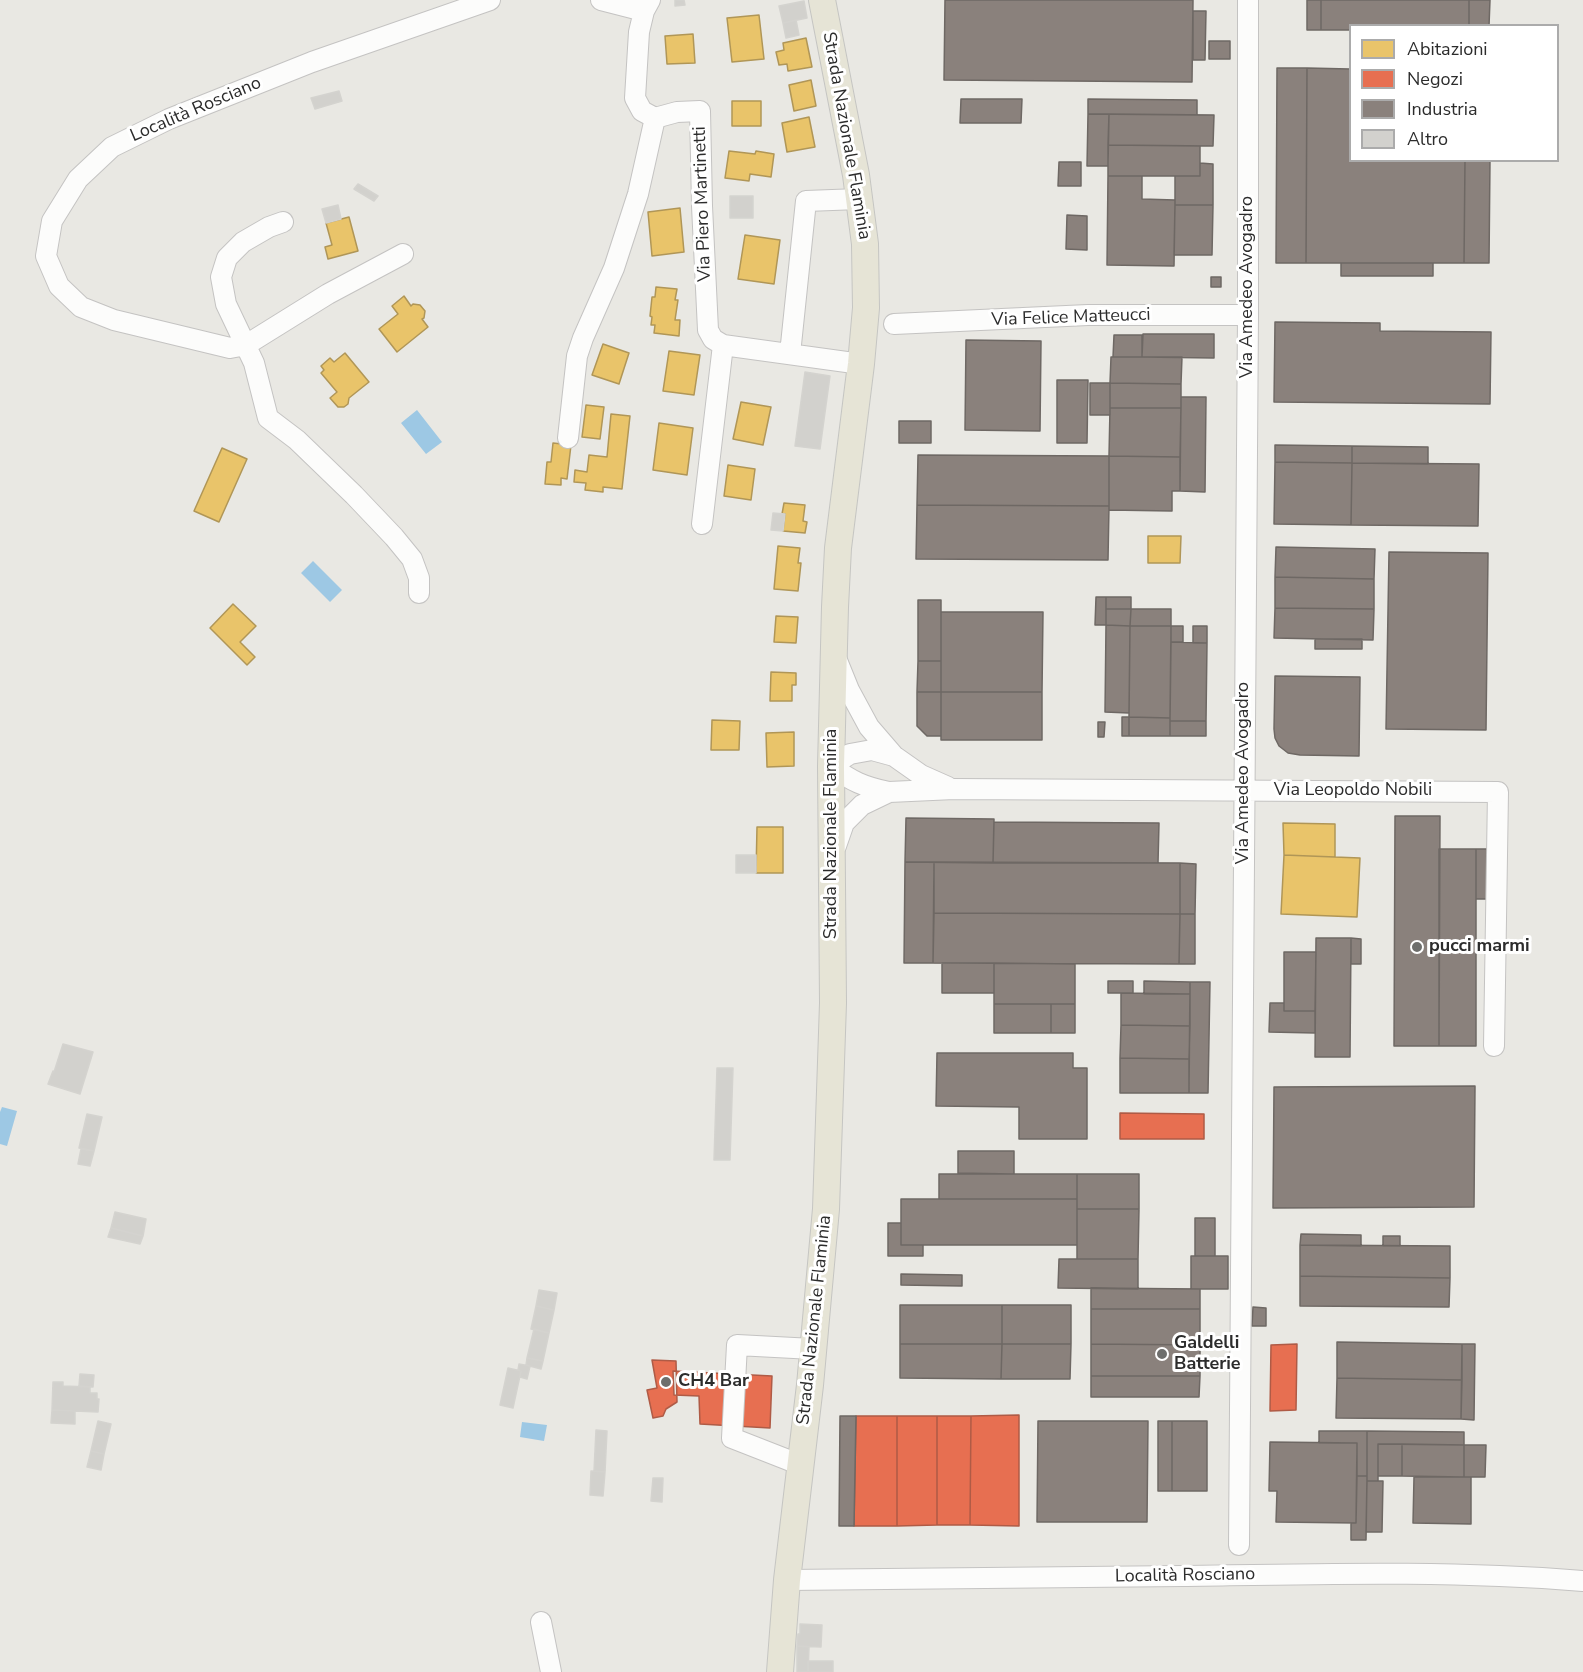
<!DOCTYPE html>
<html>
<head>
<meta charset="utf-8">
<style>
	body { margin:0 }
	#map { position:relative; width:1583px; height:1672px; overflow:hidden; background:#e9e8e3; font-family:"Nunito Sans",sans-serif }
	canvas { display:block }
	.legend { position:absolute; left:1349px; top:24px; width:210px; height:138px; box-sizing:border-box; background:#fff; border:2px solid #ababab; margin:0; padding:8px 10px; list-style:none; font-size:18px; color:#2c2c2c }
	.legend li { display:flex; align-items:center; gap:12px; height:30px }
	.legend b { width:30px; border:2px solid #ababab }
</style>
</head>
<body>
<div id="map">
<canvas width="1583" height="1672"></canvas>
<ul class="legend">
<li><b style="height:16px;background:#e9c46a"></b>Abitazioni</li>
<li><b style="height:16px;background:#e76f51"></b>Negozi</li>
<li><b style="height:16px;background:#8a817c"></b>Industria</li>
<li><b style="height:16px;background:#d2d1cd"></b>Altro</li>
</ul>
</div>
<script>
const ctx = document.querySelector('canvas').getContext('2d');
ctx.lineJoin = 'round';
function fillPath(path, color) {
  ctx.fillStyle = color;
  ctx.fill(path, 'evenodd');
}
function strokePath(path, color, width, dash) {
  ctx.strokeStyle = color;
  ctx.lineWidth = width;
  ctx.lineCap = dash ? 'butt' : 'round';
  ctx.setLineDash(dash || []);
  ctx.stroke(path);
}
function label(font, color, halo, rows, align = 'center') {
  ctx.font = font + ' "Nunito Sans",sans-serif';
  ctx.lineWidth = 6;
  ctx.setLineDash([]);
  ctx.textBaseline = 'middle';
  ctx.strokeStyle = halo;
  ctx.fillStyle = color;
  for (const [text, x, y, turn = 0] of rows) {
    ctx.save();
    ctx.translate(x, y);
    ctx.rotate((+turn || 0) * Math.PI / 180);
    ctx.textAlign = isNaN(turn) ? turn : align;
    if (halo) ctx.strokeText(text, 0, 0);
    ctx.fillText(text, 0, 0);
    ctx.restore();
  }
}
const water = new Path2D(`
	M417,410L442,442L426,454L401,423Z
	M313,561L342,590L330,602L301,573Z
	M2,1107L17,1111L7,1146L0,1144V1112Z
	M522,1422L547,1425L544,1441L520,1437Z`);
const homes = new Path2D(`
	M759,15L764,59L732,62L727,18Z
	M693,34L695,63L667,64L665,36Z
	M806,38L812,67L788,71L787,64L779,65L776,52L784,50L783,43Z
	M811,80L816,106L794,111L789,85Z
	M732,101H761V126H732Z
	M809,117L815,147L787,152L782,123Z
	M729,151L755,154L756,151L774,154L771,177L750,174L749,181L725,178Z
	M680,208L684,252L652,256L648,212Z
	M349,217L358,251L328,259L325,247L332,245L326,223Z
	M745,235L780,240L774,284L738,279Z
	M656,287L677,289L675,300H678L675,320H680L679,336L654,333L655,325H651L652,317L650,316L652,297H655Z
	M404,296L411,306L413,304L420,305L425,311L424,318L422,319L428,327L397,352L379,329L398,314L392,306Z
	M603,344L629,353L619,384L592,375Z
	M669,351L700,355L694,395L663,391Z
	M345,353L369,382L349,398L348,404L344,407H338L330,398L337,392L321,373L324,370L321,366L330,358L334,362Z
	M741,402L771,407L763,445L733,439Z
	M586,405L604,407L600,439L582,437Z
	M611,414L630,416L622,489L603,487V492L585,490L586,483L574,482L575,470L587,472L589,455L607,457Z
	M659,423L693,428L687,475L653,470Z
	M553,443L571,445L567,479L561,478V485L545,484L547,462H551Z
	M222,448L247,459L219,522L194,511Z
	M728,465L755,469L751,500L724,496Z
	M784,503L805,505L803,521L807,522L805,533L783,531L785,514H782Z
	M1148,536H1181L1180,563H1148Z
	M778,546L800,548L798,563H801L798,591L774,589Z
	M233,604L256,626L240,642L255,657L247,665L210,628Z
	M776,616L798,617L796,643L774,642Z
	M771,672L796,673V685H792V701H770Z
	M712,720L740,721L739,750H711Z
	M794,732V766L767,767L766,733Z
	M1283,823L1335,824V857L1284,855Z
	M757,827H783V873H756Z
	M1284,855L1360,858L1357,917L1281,914Z`);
const shops = new Path2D(`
	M1120,1113L1204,1114V1139H1120Z
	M1297,1344L1296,1410L1270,1411L1271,1345Z
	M652,1360L676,1361L677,1402L666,1409L663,1416L653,1418L647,1390L657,1388Z
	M673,1371L772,1376L770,1428L700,1424L699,1396L674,1395Z
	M1019,1415V1526L970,1525L971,1416Z
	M856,1416H897V1526H854Z
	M897,1416H937V1525L897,1526Z
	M937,1416H971L970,1525H937Z`);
const industry = new Path2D(`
	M945,0H1193L1192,82L944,80Z
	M1307,0H1321V30H1307Z
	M1321,0H1469V26H1350V30H1321Z
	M1469,0H1490L1489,26H1469Z
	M1193,11H1206L1205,60H1193Z
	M1209,41H1230V59H1209Z
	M1277,68H1307L1306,263H1276Z
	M1307,68L1350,69V160H1465L1464,263H1306Z
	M961,99H1022L1021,123H960Z
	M1088,99L1197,100V115L1088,114Z
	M1088,114H1109L1108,166H1087Z
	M1109,114L1214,115L1213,146L1108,145Z
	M1108,145L1200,146V176H1108Z
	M1465,160H1490L1489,263H1464Z
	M1059,162H1081V186H1058Z
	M1200,163L1213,164V205H1175V176H1200Z
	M1108,176H1142V199L1175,200L1174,266L1107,265Z
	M1175,205H1213L1212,255H1174Z
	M1067,215L1087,216V250L1066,249Z
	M1341,263H1433V276H1341Z
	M1211,277H1221V287H1211Z
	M1275,322L1380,323V331L1491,332L1490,404L1274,402Z
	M1143,334H1214V358L1142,357Z
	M1114,335H1142V357H1113Z
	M966,340L1041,341L1040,431L965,430Z
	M1111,357H1182L1181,384L1110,383Z
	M1057,380H1088L1087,443H1057Z
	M1090,383H1110V415H1090Z
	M1110,383L1181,384V408H1110Z
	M1181,397H1206L1205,492L1180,491Z
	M1110,408H1181L1180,457L1109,456Z
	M899,421H931V443H899Z
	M1275,445L1352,446V463L1275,462Z
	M1352,446L1428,447V464L1352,463Z
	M918,455L1109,456V506L917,505Z
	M1109,456L1180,457V491H1172V511L1109,510Z
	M1275,462L1352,463L1351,525L1274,524Z
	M1352,463L1479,464L1478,526L1351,525Z
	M917,505L1109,506L1108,560L916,559Z
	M1276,547L1375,549L1374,579L1275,577Z
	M1389,552L1488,553L1486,730L1386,729Z
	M1275,577L1374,579V609L1275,608Z
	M1096,597H1106V625H1095Z
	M1106,597H1131V609H1106Z
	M918,600H941V661H918Z
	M1275,608L1374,609L1373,640L1274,638Z
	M1106,609H1131L1130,626L1106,625Z
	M1131,609H1171V626H1130Z
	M941,612H1043L1042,692H941Z
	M1106,625L1130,626L1129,713L1105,712Z
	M1130,626H1171L1170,718L1129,717Z
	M1171,626H1183V642H1171Z
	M1193,626H1207V643H1193Z
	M1315,639H1362V649H1315Z
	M1171,642L1207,643L1206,721H1170Z
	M918,661H941V692H917Z
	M1275,676L1360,677L1359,756L1300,755L1288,753L1279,746L1275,738L1274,729Z
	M917,692H941V736H927L917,726Z
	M941,692H1042V740H941Z
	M1122,717H1129V736H1122Z
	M1129,717L1170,718V736H1129Z
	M1170,721H1206V736H1170Z
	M1098,722H1105L1104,737H1098Z
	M1395,816H1440L1439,1046H1394Z
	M906,818L994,819L993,863L905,862Z
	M994,822L1159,823L1158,863H993Z
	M1439,849H1476V1046H1439Z
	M1476,849H1488V899H1476Z
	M905,862H934L933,963H904Z
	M934,862L1180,863V914L934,913Z
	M1180,863L1196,864L1195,914H1180Z
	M934,913L1180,914L1179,964L933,963Z
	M1180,914H1195V964H1179Z
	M1316,938H1351L1350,1057H1315Z
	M1351,938L1361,939V964H1351Z
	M1284,952H1316L1315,1011H1284Z
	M942,963H994V993H942Z
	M994,963L1075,964V1004H994Z
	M1108,981H1133V993H1108Z
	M1144,981L1190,982V994H1144Z
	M1190,982H1210L1208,1093H1189Z
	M1121,993L1190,994V1026L1121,1025Z
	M1270,1003H1284V1011H1315V1033L1269,1032Z
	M994,1004H1051V1033H994Z
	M1051,1004H1075V1033H1051Z
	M1121,1025L1190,1026L1189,1059L1120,1058Z
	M937,1053H1073V1068H1087V1139H1019V1107L936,1106Z
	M1120,1058L1189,1059V1093H1120Z
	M1475,1086L1474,1207L1273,1208L1274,1087Z
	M958,1151H1014V1174L958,1173Z
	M939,1174H1077V1199H939Z
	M1077,1174H1139V1209H1077Z
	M901,1199H1077V1245H901Z
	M1077,1209H1139L1138,1259H1077Z
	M1195,1218H1215V1256H1195Z
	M888,1223H901V1245H923V1256H888Z
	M1301,1234L1361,1235V1246L1300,1245Z
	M1383,1236H1400V1246H1383Z
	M1300,1245L1450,1246V1278L1300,1276Z
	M1191,1256H1228V1289H1191Z
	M1059,1259H1138V1289L1058,1288Z
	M901,1274L962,1275V1286L901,1285Z
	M1300,1276L1450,1278L1449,1307L1300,1306Z
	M1091,1288L1200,1289V1309H1091Z
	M900,1305H1002V1344H900Z
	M1002,1305H1071V1344H1002Z
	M1253,1307L1266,1308V1326H1252Z
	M1091,1309H1200V1345L1091,1344Z
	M1337,1342L1462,1344V1380L1337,1378Z
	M900,1344H1002L1001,1379L900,1378Z
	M1002,1344H1071L1070,1379H1001Z
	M1091,1344L1200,1345V1376H1091Z
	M1462,1344H1475L1474,1420L1461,1419Z
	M1091,1376H1200L1199,1397H1091Z
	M1337,1378L1462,1380L1461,1419L1336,1418Z
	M840,1416H856L854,1526H839Z
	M1038,1421H1148L1147,1522H1037Z
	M1158,1421H1172V1491H1158Z
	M1172,1421H1207V1491H1172Z
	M1319,1431H1367V1476H1357V1443H1319Z
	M1367,1431L1464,1432V1445L1378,1444V1481H1367Z
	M1270,1442L1357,1443L1356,1523L1276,1522L1277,1491H1269Z
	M1378,1444H1402V1476H1378Z
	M1402,1444L1464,1445V1477L1402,1476Z
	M1464,1445H1486L1485,1477H1464Z
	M1357,1476H1367L1366,1540H1351V1523H1356Z
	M1414,1477H1471V1524L1413,1523Z
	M1367,1481H1383L1382,1532H1366Z`);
const building = new Path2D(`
	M675,0H684L685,5L675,6Z
	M804,1L807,18L783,23L779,6Z
	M796,20L799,35L786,38L783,23Z
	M339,91L342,101L315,109L311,98Z
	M358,184L378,196L374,201L354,189Z
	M730,196H753V218H730Z
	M338,205L341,219L326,223L322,209Z
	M805,372L830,376L820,449L795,446Z
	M773,513L785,514L783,531L771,530Z
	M736,855H756V873H736Z
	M63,1044L93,1052L80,1094L48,1084L53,1071L54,1072Z
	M717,1068H733L730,1160H714Z
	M87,1114L102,1117L94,1151L79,1148Z
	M81,1149L94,1151L90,1166L78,1164Z
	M115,1212L146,1219L143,1236L111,1228Z
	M111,1228L143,1236L140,1244L108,1237Z
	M539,1290L557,1293L554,1310L536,1306Z
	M536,1306L554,1310L549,1333L531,1329Z
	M534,1329L549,1333L543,1361L527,1358Z
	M527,1358L543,1361L541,1369L526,1365Z
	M519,1364L530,1366L527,1379L520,1377L521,1371L518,1370Z
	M508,1368L521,1371L513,1408L500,1405Z
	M80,1374L94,1375L93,1387L79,1386Z
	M53,1382H63V1386L90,1387V1393H97V1399H99L98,1412L52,1410Z
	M52,1410L75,1411V1424L51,1423Z
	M98,1421L111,1424L104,1454L91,1451Z
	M596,1430L607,1431L605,1472L594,1471Z
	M91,1451L104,1454L101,1470L87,1467Z
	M591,1471L605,1472L603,1496L590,1495Z
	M653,1478H663L662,1502L651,1501Z
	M800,1624L822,1625L821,1647L797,1646L798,1634H800Z
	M797,1646L809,1647L808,1672H797Z
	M808,1661H833V1672H808Z`);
const minor = new Path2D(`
	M601,0L644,11
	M650,0L644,11L639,32L635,98L642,111L655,118
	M655,118L677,112L700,111L702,206L708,330L713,339L723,345L861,364
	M283,222L269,227L243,242L227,258L221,277L226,304L254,363L268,418L297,440L354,495L394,537L412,559L419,578V593
	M403,254L328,294L246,345L230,348L114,320L81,307L59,286L46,256L52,221L78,179L112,147L169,119L312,62L490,0
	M894,324L1088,315H1248
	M790,354L806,201L859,199
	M568,438L577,356L583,338L614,268L638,194L655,118
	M702,524L723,345
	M836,658L849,690L869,727L894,756L921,775L948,787
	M889,792C864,787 851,781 831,766L850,754L872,750L894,756
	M836,846L844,823L862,805L889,792L954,789L1498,792L1494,1046
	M801,1465L732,1438L737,1345L813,1349
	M1239,1545L1248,315V0
	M787,1580C919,1579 1051,1578 1183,1576C1316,1574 1450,1570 1583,1581
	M541,1622L551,1672`);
const major = new Path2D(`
	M780,1672L787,1580L810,1385L826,1209L833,1003L831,766L835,607L838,548L861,364L866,308L865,244L856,175L822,0`);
const markers = [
	[1417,947,6,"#6e6e6c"],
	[1162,1354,6,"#6e6e6c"],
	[666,1382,6,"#6e6e6c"]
];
const streetNames = [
	["Località Rosciano",196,110,-23],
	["Strada Nazionale Flaminia",846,136,80],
	["Via Piero Martinetti",703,204,-92],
	["Via Amedeo Avogadro",1248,287,-90],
	["Via Felice Matteucci",1071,318,-2],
	["Via Amedeo Avogadro",1244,773,-90],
	["Via Leopoldo Nobili",1353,791],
	["Strada Nazionale Flaminia",832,834,-90],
	["Strada Nazionale Flaminia",815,1320,-84],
	["Località Rosciano",1185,1576,-1]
];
const poiNames = [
	["pucci marmi",1429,947],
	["Galdelli",1174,1344],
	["Batterie",1174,1365],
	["CH4 Bar",678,1382]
];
fillPath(water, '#9dc8e4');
fillPath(homes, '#e9c46a');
strokePath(homes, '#b09657', 1.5);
fillPath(shops, '#e76f51');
strokePath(shops, '#af5b46', 1.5);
fillPath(industry, '#8a817c');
strokePath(industry, '#6e6864', 1.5);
fillPath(building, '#d2d1cd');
strokePath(building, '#d4d3cf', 1.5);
strokePath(minor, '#c4c3c2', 22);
strokePath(major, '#c5c5c2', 28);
strokePath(minor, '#fcfcfb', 20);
strokePath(major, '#e6e4d6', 26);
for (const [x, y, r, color] of markers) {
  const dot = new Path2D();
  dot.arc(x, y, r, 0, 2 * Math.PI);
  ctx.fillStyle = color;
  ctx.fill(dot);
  strokePath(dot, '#fff', 2);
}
label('18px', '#2c2c2c', '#fff', streetNames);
label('bold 18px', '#2c2c2c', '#fff', poiNames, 'left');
</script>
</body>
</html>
